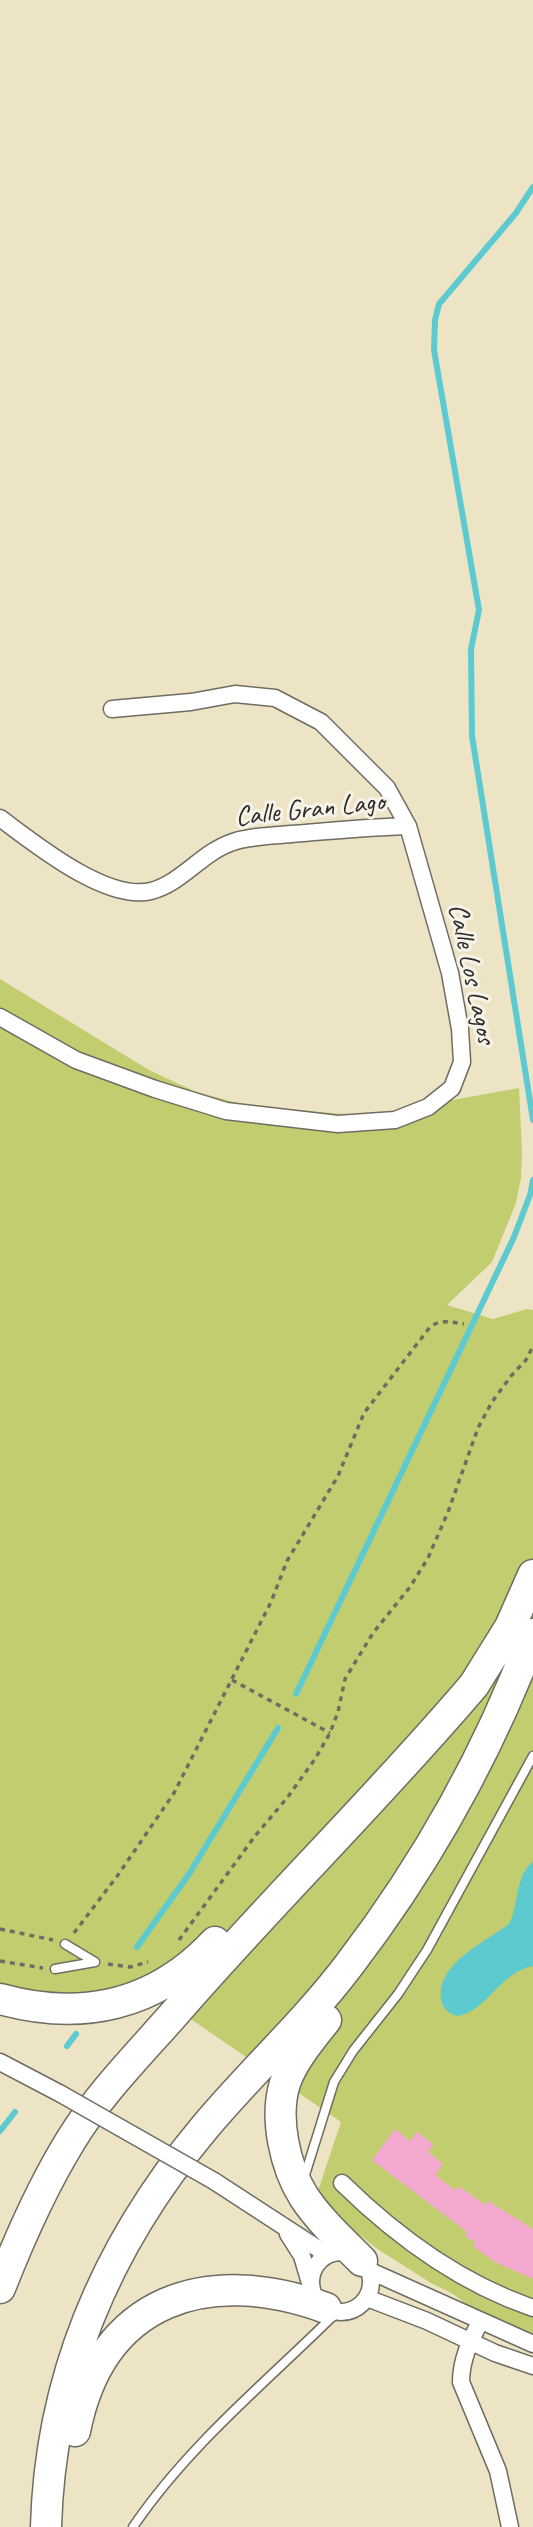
<!DOCTYPE html>
<html>
<head>
<meta charset="utf-8">
<style>
	body { margin:0 }
	canvas { display:block; background:#ece4c5 }
</style>
</head>
<body>
<canvas width="533" height="2527"></canvas>
<script>
const ctx = document.querySelector('canvas').getContext('2d');
ctx.lineJoin = 'round';
function fillPath(path, color) {
  ctx.fillStyle = color;
  ctx.fill(path, 'evenodd');
}
function strokePath(path, color, width, dash) {
  ctx.strokeStyle = color;
  ctx.lineWidth = width;
  ctx.lineCap = dash ? 'butt' : 'round';
  ctx.setLineDash(dash || []);
  ctx.stroke(path);
}
function label(font, color, halo, rows, align = 'center') {
  ctx.font = font + ' Caveat,sans-serif';
  ctx.lineWidth = 6;
  ctx.setLineDash([]);
  ctx.textBaseline = 'middle';
  ctx.strokeStyle = halo;
  ctx.fillStyle = color;
  for (const [text, x, y, turn = 0] of rows) {
    ctx.save();
    ctx.translate(x, y);
    ctx.rotate((+turn || 0) * Math.PI / 180);
    ctx.textAlign = isNaN(turn) ? turn : align;
    if (halo) ctx.strokeText(text, 0, 0);
    ctx.fillText(text, 0, 0);
    ctx.restore();
  }
}
const green = new Path2D(`
	M0,979L149,1070L194,1091L245,1105L364,1116L519,1088L522,1153L521,1178L516,1203L492,1262L447,1305L493,1319L527,1309L533,1310V2339L493,2324L453,2294L431,2283L379,2250L340,2220L318,2191L341,2122L144,1987L108,1993L47,1996L0,1985Z`);
const water = new Path2D(`
	M533,1862V1966C500,1972 488,2010 458,2016C448,2014 442,2008 441,1998C437,1963 487,1941 509,1924C519,1906 515,1874 533,1862Z`);
const stream = new Path2D(`
	M533,187L516,213L439,304L435,320L434,350L479,610L471,649L472,736L533,1120
	M296,1694L514,1237L530,1195L533,1180
	M137,1947L189,1874L278,1728
	M67,2046L76,2034
	M0,2131L15,2112`);
const building = new Path2D(`
	M395,2129L410,2141L417,2132L433,2144L428,2152L443,2164L435,2175L455,2190L460,2187L485,2205L488,2201L533,2229V2279L495,2262L474,2247L475,2242L465,2236L467,2232L372,2160Z`);
const path = new Path2D(`
	M232,1680L330,1733
	M0,1929L53,1940
	M74,1933L118,1875L174,1793L271,1602L287,1561L338,1476L364,1413L430,1327C440,1319 451,1322 464,1324
	M179,1940L255,1836L287,1798L315,1759L330,1733L338,1712L345,1679L373,1633L410,1587L428,1558L448,1512L478,1428L492,1402L511,1376L526,1360L533,1346
	M0,1961L43,1968
	M108,1964L130,1967L148,1962`);
const lane = new Path2D(`
	M65,1944L95,1962
	M55,1969L95,1962
	M304,2178L334,2082L353,2051L398,1994L427,1950L533,1756
	M133,2527C187,2447 264,2384 332,2317`);
const street = new Path2D(`
	M0,818C34,843 106,902 151,891C182,883 202,852 233,842C250,836 273,836 291,834C330,831 369,827 408,826
	M0,1017L76,1060L155,1089L226,1111L338,1124L395,1120L428,1107L452,1088L462,1062L460,1029L450,973L408,826L387,788L321,722L275,698L235,694L191,702L112,709
	M0,2062L61,2094
	M214,2181L320,2250L331,2254
	M342,2183C396,2236 460,2283 533,2308
	M288,2234L302,2256L310,2283
	M311 2282a30 30 0 1 1 60 0a30 30 0 1 1-60 0Z
	M368,2270L533,2344
	M367,2298L427,2321L495,2353L533,2366
	M480,2322C470,2341 461,2360 461,2382L498,2471L510,2527`);
const highway = new Path2D(`
	M0,1999C83,2022 156,2005 215,1942
	M326,2020C311,2039 293,2060 285,2083C274,2118 285,2167 304,2197C320,2221 342,2241 362,2261
	M0,2288C20,2237 42,2187 71,2140C99,2094 139,2054 175,2013C272,1901 378,1798 474,1685L510,1627L533,1575
	M75,2431C101,2298 208,2265 326,2308
	M46,2527C50,2375 108,2243 205,2127C251,2072 305,2023 349,1965C427,1863 488,1754 533,1634`);
const streetBridge = new Path2D(`
	M61,2094L214,2181`);
const streetNames = [
	["Calle Gran Lago",310,810,-6],
	["Calle Los Lagos",471,974,78]
];
fillPath(green, '#c1cd6f');
fillPath(water, '#5dcad0');
strokePath(stream, '#5dcad0', 6);
fillPath(building, '#f4a9d1');
strokePath(lane, '#6f6c61', 11);
strokePath(street, '#6f6c61', 19);
strokePath(highway, '#6f6c61', 33);
strokePath(path, '#6f6c61', 3.5, [5, 5]);
strokePath(lane, '#fff', 8);
strokePath(street, '#fff', 16);
strokePath(highway, '#fff', 30);
strokePath(streetBridge, '#6f6c61', 19, []);
strokePath(streetBridge, '#fff', 16);
label('28px', '#2b2b2b', '#f7f3e8', streetNames);
</script>
</body>
</html>
